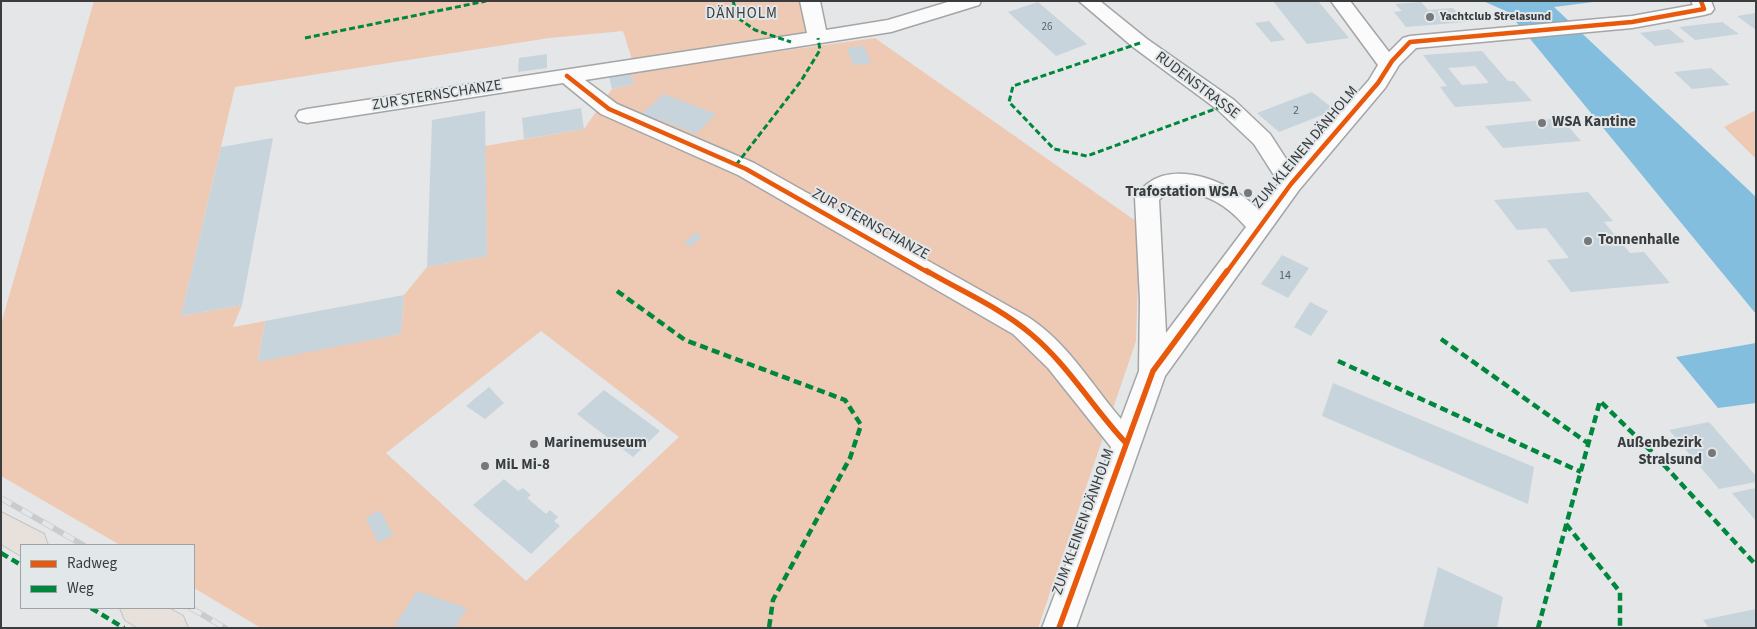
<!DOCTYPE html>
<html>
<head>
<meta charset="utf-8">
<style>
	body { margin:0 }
	#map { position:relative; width:1757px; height:629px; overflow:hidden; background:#e4e6e8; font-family:"Source Sans 3",sans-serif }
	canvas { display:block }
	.frame { position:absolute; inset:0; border:2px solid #3a3c3d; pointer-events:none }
	.legend { position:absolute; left:20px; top:544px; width:175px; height:65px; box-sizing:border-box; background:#e2e7ea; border:1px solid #9fa3a5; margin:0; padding:6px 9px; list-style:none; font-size:15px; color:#3a3c3d }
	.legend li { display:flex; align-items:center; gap:10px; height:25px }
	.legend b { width:25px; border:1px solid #9fa3a5 }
</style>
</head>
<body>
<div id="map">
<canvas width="1757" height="629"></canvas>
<div class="frame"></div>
<ul class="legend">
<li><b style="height:6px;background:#e8590c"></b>Radweg</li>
<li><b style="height:6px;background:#00873e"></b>Weg</li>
</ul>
</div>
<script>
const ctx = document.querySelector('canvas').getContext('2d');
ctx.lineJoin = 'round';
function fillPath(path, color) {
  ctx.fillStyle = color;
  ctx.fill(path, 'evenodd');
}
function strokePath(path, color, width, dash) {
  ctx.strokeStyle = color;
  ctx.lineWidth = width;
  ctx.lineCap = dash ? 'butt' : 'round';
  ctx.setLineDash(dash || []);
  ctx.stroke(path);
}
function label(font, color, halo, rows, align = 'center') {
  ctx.font = font + ' "Source Sans 3",sans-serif';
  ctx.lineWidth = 4;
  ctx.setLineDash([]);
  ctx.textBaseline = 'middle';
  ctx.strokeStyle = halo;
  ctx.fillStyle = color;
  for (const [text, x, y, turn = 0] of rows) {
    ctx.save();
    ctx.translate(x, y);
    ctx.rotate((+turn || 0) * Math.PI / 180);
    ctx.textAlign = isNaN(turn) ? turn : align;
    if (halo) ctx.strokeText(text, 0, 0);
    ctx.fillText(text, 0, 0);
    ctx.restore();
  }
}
const green = new Path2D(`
	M94,1H810L818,38L634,66L623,31L549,38L235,87L181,316L242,305L233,327L265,321L258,361L401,334L404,295L427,267L487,256L485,146L584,129L612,89L634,84L630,72L875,38L1140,224L1136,341L1038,628H261L194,588V545H120L1,476V324ZM541,331L679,437L526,581L386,453Z
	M1756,110V159L1724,127Z`);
const water = new Path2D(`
	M1483,1H1601L1554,7L1756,197V314L1508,12Z
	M1756,343V403L1718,408L1676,357Z`);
const building = new Path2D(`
	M1273,1H1318L1349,38L1307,44Z
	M1038,2L1087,44L1056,56L1008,12Z
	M1421,2L1428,10L1453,8L1466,22L1406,27L1394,12L1402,11L1395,4Z
	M1756,13V30L1737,16Z
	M1269,21L1285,40L1271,42L1255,23Z
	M1722,22L1739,34L1695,40L1679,27Z
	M1669,29L1685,42L1655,46L1640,33Z
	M864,46L871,63L853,65L847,48Z
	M1482,51L1508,81H1514L1532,101L1455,107L1440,87L1447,86L1423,55ZM1475,66L1489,83L1462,85L1448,68Z
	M547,54V68L518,72L519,58Z
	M1711,68L1730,85L1692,89L1674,72Z
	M630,72L634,84L612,89L609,77Z
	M1312,92L1335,110L1279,132L1257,113Z
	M664,94L716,114L696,134L659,119L653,124L637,118Z
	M581,108L584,129L524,139L522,118Z
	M485,111L487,256L427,267L432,120Z
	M1561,118L1581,141L1503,148L1485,126Z
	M273,138L242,305L181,316L221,147Z
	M1588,192L1613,221L1604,222L1630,253L1644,252L1670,283L1571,292L1547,260L1569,258L1546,228L1517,230L1494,200Z
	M696,233L702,237L690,247L684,243Z
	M1282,255L1309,268L1288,298L1261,284Z
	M404,295L401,334L258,362L265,321Z
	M1310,302L1328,311L1311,336L1294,327Z
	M1333,383L1534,467L1528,504L1322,416Z
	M489,387L504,403L485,419L466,406Z
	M604,390L660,431L633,457L577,414Z
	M1709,422L1756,476V482L1719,489L1669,430Z
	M504,479L518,491L523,488L531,495L527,498L546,514L550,510L558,517L554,521L560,526L531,554L473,505Z
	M1756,488V521L1732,493Z
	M380,510L393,535L378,543L366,518Z
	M1438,567L1503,597L1497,628H1423Z
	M417,591L467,608L455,628H402L395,625Z
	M1756,609V628H1709L1703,620Z`);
const minor = new Path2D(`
	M800,1H820L826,30L888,20L951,1H981L979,5L891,32L585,80L617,104L754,163L1028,317C1067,342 1091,384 1121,419L1139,371L1140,300L1135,198C1162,152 1230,180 1259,210L1279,183L1254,144L1218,110L1133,47L1079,1H1100L1147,39L1234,100L1270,134L1292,168L1369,80L1378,65L1331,1H1350L1389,52L1403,38L1410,36L1632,16L1693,5L1691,1H1711L1714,9L1711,13L1704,15L1632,28L1416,48L1399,65L1385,88L1299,190L1165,376L1076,628H1042L1111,447L1048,368L1013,334L738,175L601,114L563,83L307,123L299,121L296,116L299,111L307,109L807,33ZM1177,189C1208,195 1225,203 1246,227L1166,333L1159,200L1167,192Z`);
const major = new Path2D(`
	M1,512L44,534L48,545H21V556L1,544Z
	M120,608H169L183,616L188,628H138L125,620Z`);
const rail = new Path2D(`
	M1,498L83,545
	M191,608L225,628`);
const quietFar1 = new Path2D(`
	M733,1L738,18L755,30L791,42
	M305,38L486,1
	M1140,43L1013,86L1009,102L1054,149L1087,156L1226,105
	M736,165L801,81L820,50L818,38`);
const quiet = new Path2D(`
	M617,291L685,340L845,400L861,425L850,458L773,600L769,628
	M1441,339L1589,444
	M1338,361L1581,472
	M1566,524L1620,592V628
	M1,553L21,565
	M91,608L124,628
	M1538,628L1600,401L1653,453L1756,565`);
const cyclewayFar1 = new Path2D(`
	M567,76L609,109L746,169L929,273
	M1226,273L1291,184L1378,83L1392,61L1410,42L1632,22L1704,9L1701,1`);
const cycleway = new Path2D(`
	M927,271C961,291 1001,308 1031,334C1068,365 1093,408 1126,443
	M1059,628L1153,371L1227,271`);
const markers = [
	[1430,17,5,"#767879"],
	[1542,123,5,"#767879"],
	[1248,193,5,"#767879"],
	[1588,241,5,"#767879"],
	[534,444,5,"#767879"],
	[1712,453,5,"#767879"],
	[485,466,5,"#767879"]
];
const farNumbernames = [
	["26",1047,28]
];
const farPoinames = [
	["Yachtclub Strelasund",1440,17]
];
const numberNames = [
	["2",1296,111],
	["14",1285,276]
];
const farQuarternames = [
	["DÄNHOLM",742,15]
];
const streetNames = [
	["RUDENSTRASSE",1197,86,37],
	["ZUR STERNSCHANZE",437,96,-9],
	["ZUM KLEINEN DÄNHOLM",1306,148,-50],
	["ZUR STERNSCHANZE",870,225,29],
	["ZUM KLEINEN DÄNHOLM",1084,522,-70]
];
const poiNames = [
	["WSA Kantine",1552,123],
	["Trafostation WSA",1238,193,"right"],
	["Tonnenhalle",1598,241],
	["Marinemuseum",544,444],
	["Außenbezirk",1702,444,"right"],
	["Stralsund",1702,461,"right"],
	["MiL Mi-8",495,466]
];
fillPath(green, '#eec9b4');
fillPath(water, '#83bede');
fillPath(building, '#c7d4dc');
strokePath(minor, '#a3a5a6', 3);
strokePath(major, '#c3c4c5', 2);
fillPath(minor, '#fbfbfc');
fillPath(major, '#e8e1db');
strokePath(rail, '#cacbcb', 6);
strokePath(rail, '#e2e7ea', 4.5, [12]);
strokePath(quietFar1, '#00873e', 3, [6, 3]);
strokePath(quiet, '#00873e', 4.5, [8, 4.5]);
strokePath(cyclewayFar1, '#e8590c', 4.5);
strokePath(cycleway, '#e8590c', 5.5);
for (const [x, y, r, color] of markers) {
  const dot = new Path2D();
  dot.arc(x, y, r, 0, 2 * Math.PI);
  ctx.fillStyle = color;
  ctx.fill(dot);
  strokePath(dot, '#e2e7ea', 2);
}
label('11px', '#5e6366', null, farNumbernames);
label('bold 12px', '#3a3c3d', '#e2e7ea', farPoinames, 'left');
label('12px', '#5e6366', null, numberNames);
ctx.letterSpacing = '1px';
label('15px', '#3a3c3d', '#e2e7ea', farQuarternames);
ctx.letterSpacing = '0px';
label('15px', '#3a3c3d', '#e2e7ea', streetNames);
label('bold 15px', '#3a3c3d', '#e2e7ea', poiNames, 'left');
</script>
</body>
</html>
